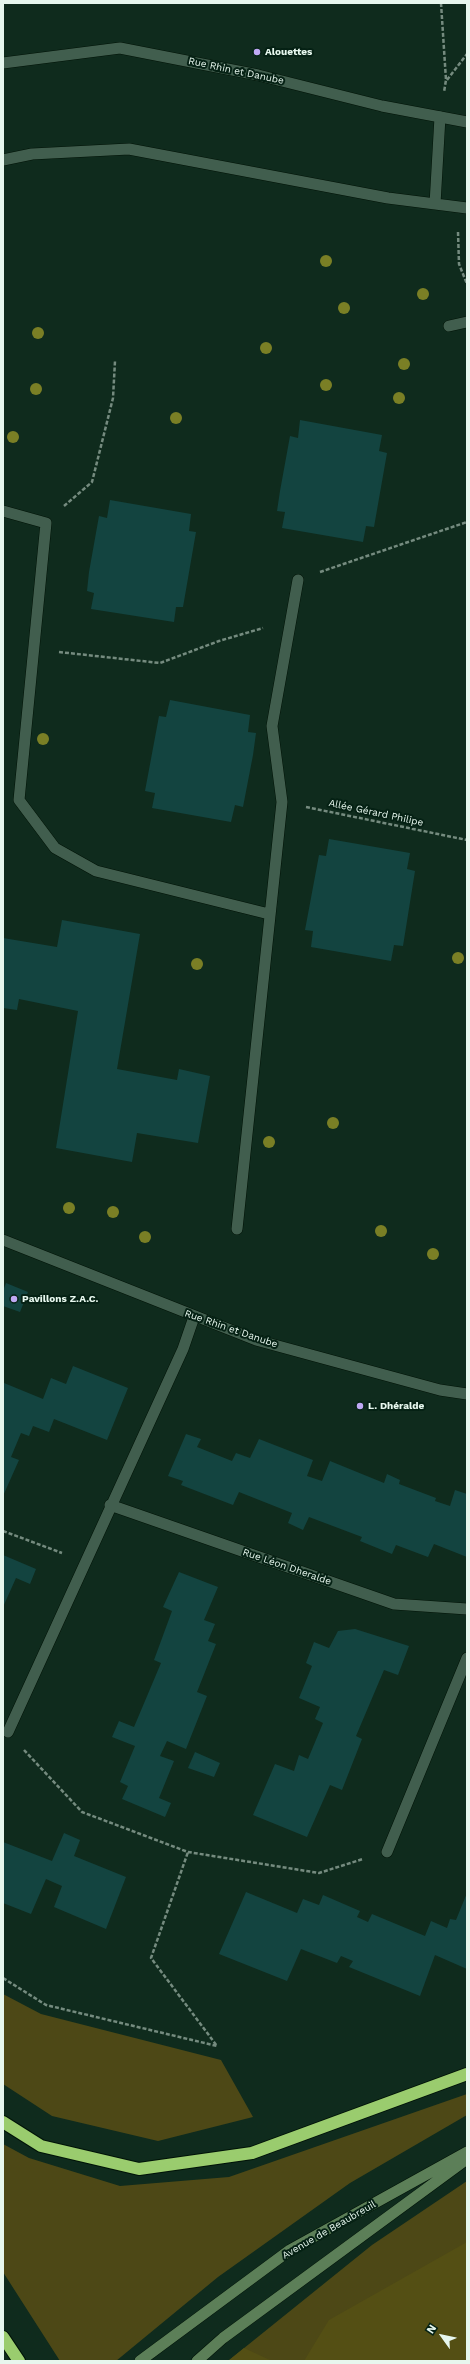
<!DOCTYPE html>
<html>
<head>
<meta charset="utf-8">
<style>
	body { margin:0 }
	#map { position:relative; width:470px; height:2364px; overflow:hidden; background:#0f2b1d; font-family:"Work Sans",sans-serif }
	canvas { display:block }
	.frame { position:absolute; inset:0; border:4px solid #e7f7ee; pointer-events:none }
	.north { position:absolute; left:422px; top:2316px; width:40px; height:40px; -webkit-text-stroke:3px #052114; paint-order:stroke; rotate:303deg; font-size:11px; font-weight:700; line-height:16px; text-align:center; color:#e7f7ee }
	.north::after { content:''; display:block; margin:auto; width:14px; height:18px; background:#e7f7ee; clip-path:polygon(50% 0,100% 100%,50% 72%,0 100%) }
</style>
</head>
<body>
<div id="map">
<canvas width="470" height="2364"></canvas>
<div class="frame"></div>
<div class="north">N</div>
</div>
<script>
const ctx = document.querySelector('canvas').getContext('2d');
ctx.lineJoin = 'round';
function fillPath(path, color) {
  ctx.fillStyle = color;
  ctx.fill(path, 'evenodd');
}
function strokePath(path, color, width, dash) {
  ctx.strokeStyle = color;
  ctx.lineWidth = width;
  ctx.lineCap = dash ? 'butt' : 'round';
  ctx.setLineDash(dash || []);
  ctx.stroke(path);
}
function label(font, color, halo, rows, align = 'center') {
  ctx.font = font + ' "Work Sans",sans-serif';
  ctx.lineWidth = 4;
  ctx.setLineDash([]);
  ctx.textBaseline = 'middle';
  ctx.strokeStyle = halo;
  ctx.fillStyle = color;
  for (const [text, x, y, turn = 0] of rows) {
    ctx.save();
    ctx.translate(x, y);
    ctx.rotate((+turn || 0) * Math.PI / 180);
    ctx.textAlign = isNaN(turn) ? turn : align;
    if (halo) ctx.strokeText(text, 0, 0);
    ctx.fillText(text, 0, 0);
    ctx.restore();
  }
}
const green = new Path2D(`
	M3,1994L41,2014L221,2060L253,2117L158,2141L52,2116L3,2084Z
	M467,2094V2115L350,2183L218,2277L116,2361H60L3,2272V2144L29,2158L120,2186L229,2177Z
	M467,2181V2361H228L372,2245Z`);
const forest = new Path2D(`
	M467,2242V2361H304L329,2320Z
	M244,2348L272,2361H228Z`);
const building = new Path2D(`
	M300,420L382,435L379,451L387,453L374,527L366,526L363,542L282,528L285,512L277,511L280,491L290,436L298,438Z
	M110,500L191,514L189,531L196,532L183,607H176L174,622L91,609L94,593L87,591L89,572L99,516L107,518Z
	M170,700L250,715L248,732L256,733L253,755L243,807L235,805L231,822L152,808L155,793L145,791L159,716L166,717Z
	M329,839L410,853L407,869L415,871L403,946L394,945L391,961L311,947L313,931L305,930L319,855L326,856Z
	M62,920L140,934L117,1069L177,1080L179,1069L210,1076L198,1143L137,1133L132,1162L56,1148L78,1011L19,999L17,1010L3,1008V938L57,947Z
	M6,1283L28,1292L20,1312L3,1306V1291Z
	M73,1366L128,1388L107,1440L54,1419L49,1432L33,1426L29,1436L21,1433L11,1457L19,1460L3,1496L4,1383L43,1399L51,1378L66,1384Z
	M186,1434L201,1439L197,1447L232,1461L236,1453L250,1458L259,1439L313,1460L307,1476L322,1481L330,1461L384,1483L387,1474L400,1480L399,1484L436,1498L435,1501L450,1506L455,1490L467,1494V1557L434,1544L428,1557L396,1545L392,1554L360,1541L362,1537L309,1517L303,1530L288,1523L292,1513L239,1492L233,1505L181,1485L183,1481L168,1476Z
	M3,1555L36,1569L30,1584L16,1578L3,1607Z
	M179,1572L218,1587L204,1620L215,1624L208,1641L216,1644L197,1692L207,1696L186,1749L167,1741L160,1756L174,1761L159,1798L171,1803L165,1817L122,1799L128,1786L120,1782L135,1746L112,1737L119,1721L134,1727L161,1663L154,1660L172,1611L163,1607Z
	M355,1629L409,1646L398,1675L384,1670L356,1736L362,1739L342,1790L330,1785L307,1837L253,1815L275,1764L294,1771L299,1755L308,1759L323,1723L315,1719L320,1707L299,1698L312,1666L306,1663L314,1642L329,1648L338,1631Z
	M195,1752L220,1763L214,1777L188,1768Z
	M64,1833L80,1840L74,1856L126,1877L106,1929L54,1907L62,1886L46,1879L31,1914L3,1903V1842L52,1861Z
	M246,1892L297,1913L303,1899L319,1905L323,1895L360,1911L357,1917L368,1922L372,1914L425,1936L431,1921L447,1928L450,1919L456,1920L467,1893V1969L435,1955L420,1996L349,1967L353,1961L341,1956L337,1963L301,1949L287,1981L219,1954Z`);
const path = new Path2D(`
	M441,3L446,80L444,92
	M447,80L467,54
	M458,232L459,264L467,284
	M64,506L92,482L113,398L115,361
	M320,572L467,522
	M59,652L160,663L219,641L263,628
	M306,807L467,840
	M3,1531L62,1553
	M24,1750L82,1812L188,1852L319,1873L363,1859
	M3,1978L46,2005L217,2046L151,1958L188,1852`);
const service = new Path2D(`
	M3,160L32,154L129,149L388,198L467,208
	M435,204L440,117
	M449,326L467,322
	M3,511L46,523L19,800L55,848L96,871L269,914
	M237,1229L282,802L272,726L298,580`);
const minor = new Path2D(`
	M3,63L120,48L258,75L382,106L467,122
	M3,1240L256,1340L440,1390L467,1394
	M110,1505L394,1604L467,1609
	M8,1732L183,1349L194,1317
	M387,1852L467,1658`);
const secondary = new Path2D(`
	M140,2361L290,2250L467,2152
	M197,2361L223,2338L467,2159`);
const motorway = new Path2D(`
	M3,2122L41,2146L139,2169L252,2153L467,2074
	M3,2337L19,2361`);
const trees = [
	[326,261],
	[423,294],
	[344,308],
	[38,333],
	[266,348],
	[404,364],
	[326,385],
	[36,389],
	[399,398],
	[176,418],
	[13,437],
	[43,739],
	[458,958],
	[197,964],
	[333,1123],
	[269,1142],
	[69,1208],
	[113,1212],
	[381,1231],
	[145,1237],
	[433,1254]
];
const markers = [
	[257,52,4,"#bfa9f4"],
	[14,1299,4,"#bfa9f4"],
	[360,1406,4,"#bfa9f4"]
];
const poiNames = [
	["Alouettes",265,52],
	["Pavillons Z.A.C.",22,1299],
	["L. Dhéralde",368,1406]
];
const streetNames = [
	["Rue Rhin et Danube",236,71,12],
	["Allée Gérard Philipe",376,813,12],
	["Rue Rhin et Danube",231,1329,19],
	["Rue Léon Dheralde",287,1567,19],
	["Avenue de Beaubreuil",329,2230,-30]
];
fillPath(green, '#4d4816');
fillPath(forest, '#544f14');
fillPath(building, '#134440');
strokePath(service, '#001307', 12);
strokePath(minor, '#001307', 12);
strokePath(secondary, '#001307', 12);
strokePath(motorway, '#001307', 14);
strokePath(path, '#758b7f', 2.5, [4, 2]);
strokePath(service, '#415e4e', 11);
strokePath(minor, '#415e4e', 11);
strokePath(secondary, '#5c7f58', 11);
strokePath(motorway, '#9acc6e', 12);
ctx.fillStyle = '#7a7f25';
for (const [x, y] of trees) {
  ctx.beginPath();
  ctx.arc(x, y, 6, 0, 2 * Math.PI);
  ctx.fill();
}
for (const [x, y, r, color] of markers) {
  const dot = new Path2D();
  dot.arc(x, y, r, 0, 2 * Math.PI);
  ctx.fillStyle = color;
  ctx.fill(dot);
  strokePath(dot, '#052114', 1.5);
}
label('bold 10px', '#e7f7ee', '#052114', poiNames, 'left');
label('10px', '#e7f7ee', '#052114', streetNames);
</script>
</body>
</html>
